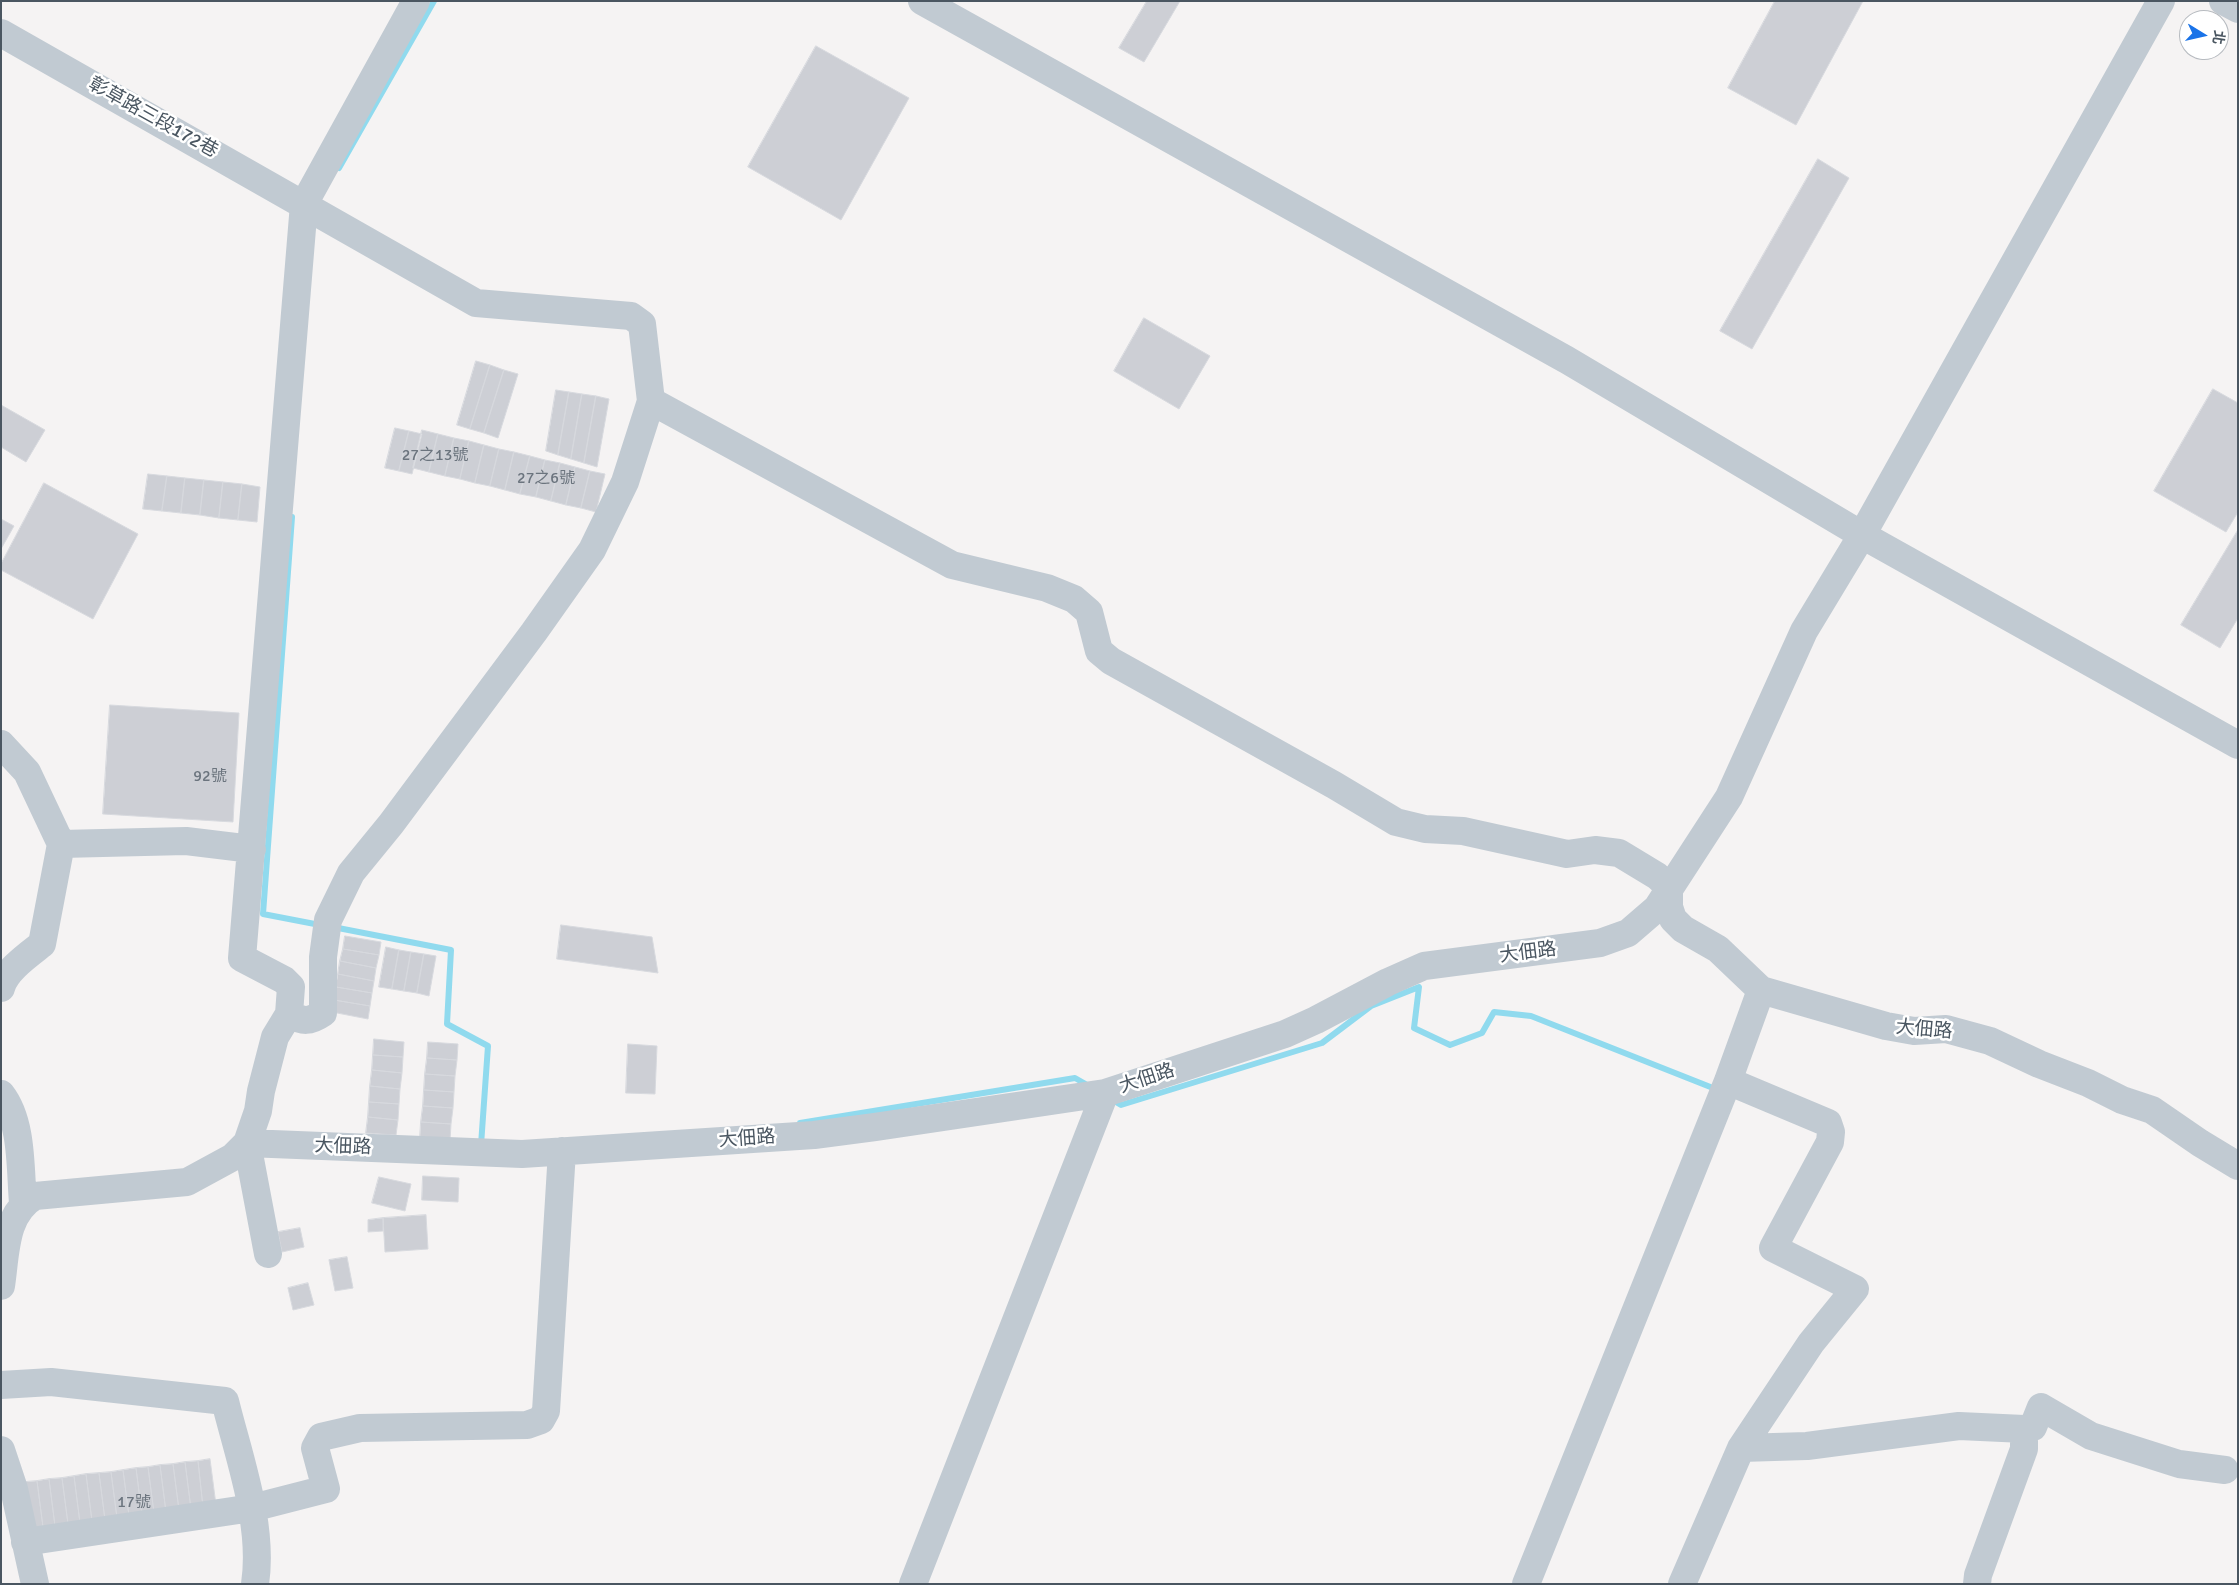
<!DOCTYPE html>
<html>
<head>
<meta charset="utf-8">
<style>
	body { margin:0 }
	#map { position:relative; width:2239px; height:1585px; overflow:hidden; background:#f5f3f3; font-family:Signika,"Noto Sans TC",sans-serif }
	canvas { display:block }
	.frame { position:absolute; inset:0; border:2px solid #4a5661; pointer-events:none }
	.north { position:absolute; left:2179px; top:10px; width:50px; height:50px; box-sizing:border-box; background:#fff; border:1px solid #b7bbc0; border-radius:50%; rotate:99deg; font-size:14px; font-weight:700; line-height:20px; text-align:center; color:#4a5661 }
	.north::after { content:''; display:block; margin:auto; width:18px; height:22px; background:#1a73e8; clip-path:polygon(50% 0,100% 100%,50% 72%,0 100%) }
</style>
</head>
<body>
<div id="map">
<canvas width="2239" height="1585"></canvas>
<div class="frame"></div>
<div class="north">北</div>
</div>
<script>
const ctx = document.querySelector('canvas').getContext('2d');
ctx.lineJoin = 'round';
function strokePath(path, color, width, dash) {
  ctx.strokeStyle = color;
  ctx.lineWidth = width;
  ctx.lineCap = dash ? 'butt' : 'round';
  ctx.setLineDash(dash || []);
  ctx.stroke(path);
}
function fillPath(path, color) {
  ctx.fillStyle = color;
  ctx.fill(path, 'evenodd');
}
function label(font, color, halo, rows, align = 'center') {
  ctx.font = font + ' Signika,"Noto Sans TC",sans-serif';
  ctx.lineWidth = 5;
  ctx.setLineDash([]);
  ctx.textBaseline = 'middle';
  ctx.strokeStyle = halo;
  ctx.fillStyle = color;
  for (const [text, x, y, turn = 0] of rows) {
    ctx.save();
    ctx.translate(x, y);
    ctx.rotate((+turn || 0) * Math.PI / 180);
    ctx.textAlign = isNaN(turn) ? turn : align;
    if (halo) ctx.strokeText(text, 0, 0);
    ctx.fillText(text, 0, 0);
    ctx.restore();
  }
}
const stream = new Path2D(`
	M339,168L434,1
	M292,517L263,914L320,925
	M333,927L451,950L447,1024L488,1046L481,1145
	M1111,1099L1121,1105L1322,1043L1371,1006L1419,987L1414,1028L1450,1045L1482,1033L1494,1012L1531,1016L1718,1090
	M800,1123L1075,1078L1089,1086`);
const building = new Path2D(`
	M1147,1H1180L1144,62L1119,48Z
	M1775,1H1863L1796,125L1728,88Z
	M816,46L909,98L841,220L748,167Z
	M1818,159L1849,178L1752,349L1720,331Z
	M1144,318L1210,356L1179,409L1114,371Z
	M476,361L490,365L470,429L457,425Z
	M490,365L504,370L484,433L470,429Z
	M504,370L518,374L498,438L484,433Z
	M2213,389L2238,403V512L2226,532L2154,491Z
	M556,390L569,392L558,455L546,451Z
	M569,392L582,394L571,459L558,455Z
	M582,394L596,396L584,463L571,459Z
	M596,396L609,399L597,467L584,463Z
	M1,405L45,430L26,462L1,447Z
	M395,428L409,431L399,471L385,468Z
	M422,430L438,434L429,472L413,468Z
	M409,431L422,434L412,474L399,471Z
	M438,434L454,438L445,476L429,472Z
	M454,438L469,441L460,479L445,476Z
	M469,441L484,445L475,483L460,479Z
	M484,445L499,449L490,486L475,483Z
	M499,449L514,452L505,490L490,486Z
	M514,452L530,456L520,494L505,490Z
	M530,456L545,460L536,497L520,494Z
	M545,460L560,463L551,501L536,497Z
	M560,463L575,467L566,505L551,501Z
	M575,467L590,471L581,508L566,505Z
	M590,471L605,474L596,512L581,508Z
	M148,474L167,476L162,511L143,509Z
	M167,476L185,478L181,513L162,511Z
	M185,478L204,480L200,515L181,513Z
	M204,480L223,482L219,518L200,515Z
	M223,482L242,484L238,520L219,518Z
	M44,483L138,534L93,619L1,570V564Z
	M242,484L260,487L257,522L238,520Z
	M1,519L14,526L1,549Z
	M2238,530V618L2220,648L2181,625Z
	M110,705L239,713L233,822L103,814Z
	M561,925L652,937L658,973L557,959Z
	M345,936L381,942L379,955L343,949Z
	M386,947L399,950L392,989L379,987Z
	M343,949L379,955L376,968L340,961Z
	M399,950L411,952L404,991L392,989Z
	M411,952L424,954L417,993L404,991Z
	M424,954L436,956L429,996L417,993Z
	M340,961L376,968L374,981L338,974Z
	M338,974L374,981L372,993L336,987Z
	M336,987L372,993L370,1006L334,1000Z
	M334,1000L370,1006L368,1019L332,1012Z
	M374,1039L404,1042L403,1057L373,1055Z
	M428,1042L458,1044L457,1060L427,1058Z
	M628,1044L657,1046L655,1094L626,1093Z
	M373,1055L403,1057L402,1073L372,1070Z
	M427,1058L457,1060L455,1076L425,1074Z
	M372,1070L402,1073L400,1089L370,1086Z
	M425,1074L455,1076L454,1092L424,1090Z
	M370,1086L400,1089L399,1104L369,1102Z
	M424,1090L454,1092L453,1108L423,1106Z
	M369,1102L399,1104L398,1120L368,1117Z
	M423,1106L453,1108L451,1124L421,1122Z
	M368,1117L398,1120L396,1135L366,1133Z
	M421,1122L451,1124L450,1141L420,1138Z
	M423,1176L459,1178L458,1202L422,1200Z
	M379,1177L411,1184L405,1211L372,1203Z
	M426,1215L428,1249L385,1252L383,1218Z
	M383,1218V1231L368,1232V1220Z
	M300,1228L304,1247L282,1252L278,1232Z
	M347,1257L353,1288L335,1291L329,1260Z
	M308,1283L314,1305L293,1310L288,1288Z
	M210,1459L216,1505L203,1507L198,1461Z
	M198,1461L203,1507L191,1509L185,1462Z
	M185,1462L191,1509L179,1510L173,1464Z
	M173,1464L179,1510L166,1512L160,1465Z
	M160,1465L166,1512L154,1513L148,1467Z
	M148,1467L154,1513L142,1515L136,1468Z
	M136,1468L142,1515L129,1516L123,1470Z
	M123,1470L129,1516L117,1518L111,1472Z
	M111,1472L117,1518L105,1520L99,1473Z
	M99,1473L105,1520L92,1521L86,1474Z
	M86,1474L92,1521L80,1523L74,1476Z
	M74,1476L80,1523L68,1524L62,1478Z
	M62,1478L68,1524L55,1526L49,1479Z
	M49,1479L55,1526L43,1527L37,1481Z
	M37,1481L43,1527L31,1529L25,1482Z`);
const minor = new Path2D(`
	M922,1L1567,360L1862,535L2238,745
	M2223,1L2238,9
	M1,33L476,303L631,316L642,324L651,401L952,565L1047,588L1074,599L1089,612L1099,651L1111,661L1334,785L1396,822L1425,829L1463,831L1567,854L1595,850L1619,853L1657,876L1669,887
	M1,744L27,772L61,844L42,944C28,955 5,971 1,988
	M61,844L186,841L252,849
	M1669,887V907L1673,919L1683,929L1718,949L1761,990L1886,1026L1914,1031L1946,1029L1990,1041L2039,1064L2088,1083L2122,1100L2152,1110L2200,1143L2238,1166
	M289,1014C303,1022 310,1022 323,1013V957L328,920L351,873L391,824L534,632L592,550L625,482L651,401
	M1,1094C23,1122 20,1169 23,1203
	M268,1254L247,1143L258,1111L261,1091L275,1037L289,1014L291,987L284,980L242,958L304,204L416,1
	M1,1286C6,1253 4,1214 35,1196L187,1182L233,1157L247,1143L522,1154L814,1135L875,1127L1105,1093L1285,1034L1316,1020L1388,982L1424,966L1600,943L1628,933L1657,908L1729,797L1804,631L1862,535L2161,1
	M1,1385L51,1382L225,1401C239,1458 264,1525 255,1584
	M1741,1448L1807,1446L1959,1426L2024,1429L2033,1427L2041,1407L2091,1436L2179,1464L2225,1470
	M1,1450L14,1489L35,1584
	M25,1542L252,1508L326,1489L315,1448L321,1437L360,1428L527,1425L541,1420L546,1411L562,1151
	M913,1584L1105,1093
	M1526,1584L1728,1081L1761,990
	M1682,1584L1741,1448L1811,1343L1855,1289L1773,1248L1830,1142L1831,1132L1828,1123L1728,1081
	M1977,1584L1978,1575L2024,1449V1429`);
const numberNames = [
	["27之13號",435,456],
	["27之6號",546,479],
	["92號",210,777],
	["17號",134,1503]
];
const streetNames = [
	["彰草路三段172巷",153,118,29],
	["大佃路",1528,953,-7],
	["大佃路",1924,1030,5],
	["大佃路",1147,1079,-18],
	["大佃路",747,1139,-4],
	["大佃路",343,1147,2]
];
strokePath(stream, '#90daee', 6);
fillPath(building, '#cdcfd5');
strokePath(building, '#d7d9de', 1);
strokePath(minor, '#c1cad2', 28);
label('16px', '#6b747e', null, numberNames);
label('19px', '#4a5661', '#fff', streetNames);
</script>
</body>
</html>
